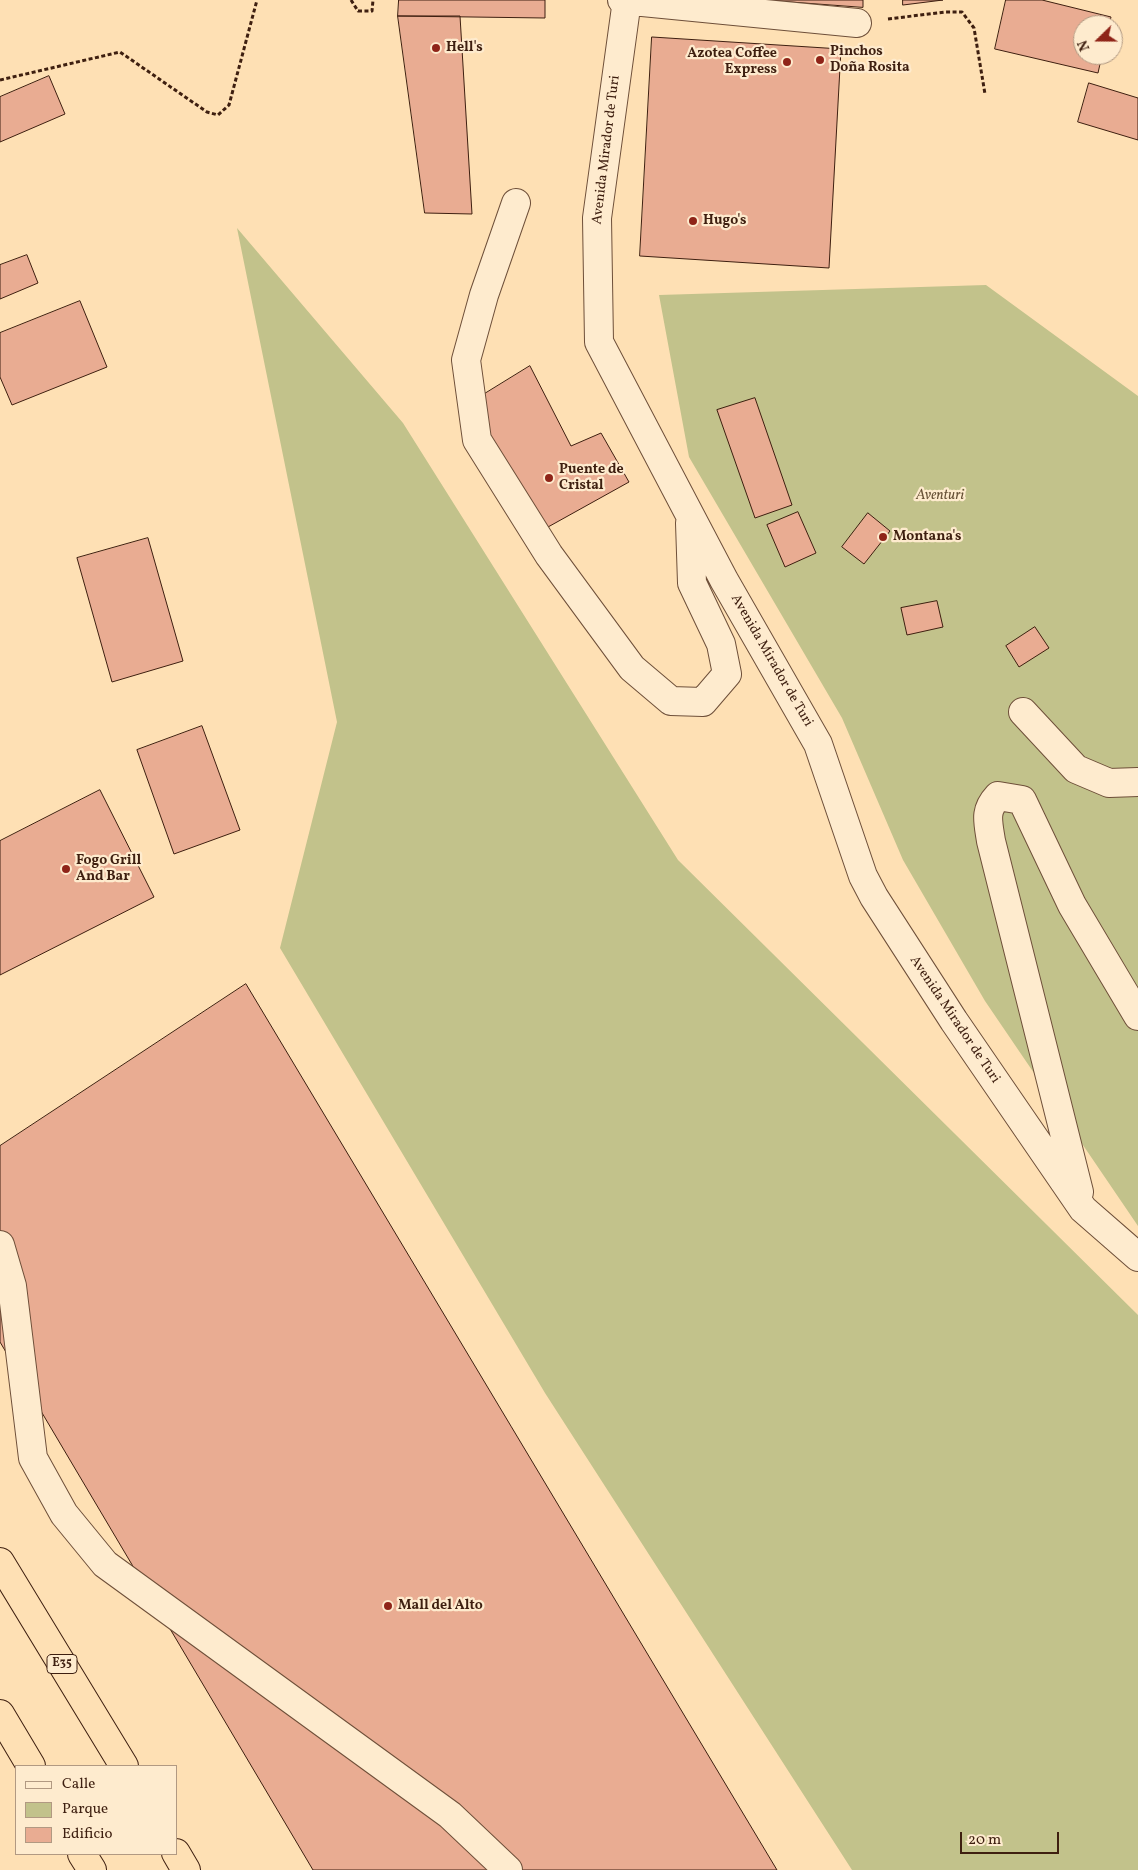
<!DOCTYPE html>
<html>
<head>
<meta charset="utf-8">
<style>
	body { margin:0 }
	#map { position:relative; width:1138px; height:1870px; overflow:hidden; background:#fee0b4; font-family:Vollkorn,serif }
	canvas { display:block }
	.legend { position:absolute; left:15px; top:1765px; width:162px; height:90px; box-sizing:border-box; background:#feebce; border:1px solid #b19982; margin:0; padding:6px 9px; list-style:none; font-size:15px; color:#3e1f10 }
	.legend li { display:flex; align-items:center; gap:10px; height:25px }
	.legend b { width:25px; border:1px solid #b19982 }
	.north { position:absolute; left:1073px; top:15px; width:50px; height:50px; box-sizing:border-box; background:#feebce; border:1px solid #b19982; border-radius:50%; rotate:248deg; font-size:14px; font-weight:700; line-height:20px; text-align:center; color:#3e1f10 }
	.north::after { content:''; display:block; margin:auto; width:18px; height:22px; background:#8f2418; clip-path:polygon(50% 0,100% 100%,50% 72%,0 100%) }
	.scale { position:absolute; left:960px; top:1832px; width:99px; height:22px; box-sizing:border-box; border:2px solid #3e1f10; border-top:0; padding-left:6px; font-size:15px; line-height:18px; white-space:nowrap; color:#3e1f10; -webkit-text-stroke:4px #feebce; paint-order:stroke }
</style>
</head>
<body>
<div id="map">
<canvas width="1138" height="1870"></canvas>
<ul class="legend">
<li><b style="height:6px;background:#feebce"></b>Calle</li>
<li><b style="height:14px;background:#c2c28b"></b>Parque</li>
<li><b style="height:14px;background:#e9ac92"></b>Edificio</li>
</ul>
<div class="north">N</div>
<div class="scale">20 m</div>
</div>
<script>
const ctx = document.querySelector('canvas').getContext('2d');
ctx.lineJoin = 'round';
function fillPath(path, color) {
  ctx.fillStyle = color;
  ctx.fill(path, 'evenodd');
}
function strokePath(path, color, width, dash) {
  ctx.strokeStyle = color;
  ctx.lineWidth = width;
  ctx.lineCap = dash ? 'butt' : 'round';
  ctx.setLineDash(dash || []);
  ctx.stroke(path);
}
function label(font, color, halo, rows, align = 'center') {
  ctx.font = font + ' Vollkorn,serif';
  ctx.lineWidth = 4.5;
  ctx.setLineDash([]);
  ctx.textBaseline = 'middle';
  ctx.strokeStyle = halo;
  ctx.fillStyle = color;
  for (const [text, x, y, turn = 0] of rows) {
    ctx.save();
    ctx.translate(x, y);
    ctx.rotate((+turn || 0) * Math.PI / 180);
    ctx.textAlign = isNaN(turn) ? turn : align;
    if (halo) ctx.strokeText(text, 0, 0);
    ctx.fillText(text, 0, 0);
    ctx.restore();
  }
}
const green = new Path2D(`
	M237,228L403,423L678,860L1138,1315V1870H852L545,1393L280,948L337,722Z
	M986,285L1138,396V1226L985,1001L903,860L842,718L689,457L659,295Z`);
const building = new Path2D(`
	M399,0H545V18L398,16Z
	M764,0H863V7Z
	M903,0H943L903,5Z
	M1006,0H1042L1111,17L1109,25H1083V55H1102L1098,73L995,49Z
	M398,16H460L472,214L425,213Z
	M652,37L841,49L829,268L640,256Z
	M49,76L65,114L0,142V97Z
	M1089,83L1138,98V140L1078,122Z
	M27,255L38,283L0,299V265Z
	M80,301L107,367L12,405L0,377V333Z
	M530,366L571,446L601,433L629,482L548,527L490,444L478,398Z
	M755,398L792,505L755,518L717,410Z
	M798,512L816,553L785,567L767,525Z
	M868,513L890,531L864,564L842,547Z
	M148,538L183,661L112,682L77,558Z
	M937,601L943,627L907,635L901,608Z
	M1035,627L1049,648L1019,667L1006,646Z
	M202,726L240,830L174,854L137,750Z
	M100,790L154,897L0,975V841Z
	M246,984L777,1870H313L0,1342V1146Z`);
const path = new Path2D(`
	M351,0L358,11H372L373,0
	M888,19L945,12H962L974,28L985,94
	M0,80L120,52L207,112L218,115L229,105L257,0`);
const minor = new Path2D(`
	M622,0L857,23
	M627,0L597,218L599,342L724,580L818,744L863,876L874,897L954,1021L1083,1209L1138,1257
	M516,203L484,295L466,360L477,440L549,555L632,668L671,701L703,702L727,674L721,644L692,583L690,523
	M1023,712L1076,769L1109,783L1138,782
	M1079,1192L991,841C988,821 984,811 998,796L1022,800L1072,905L1138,1016
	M0,1245L12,1286L33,1458L64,1514L105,1564L450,1815L508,1870`);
const highway = new Path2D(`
	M0,1562L124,1766
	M0,1714L31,1766
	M176,1853L186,1870
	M82,1854L92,1870`);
const markers = [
	[436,48,5,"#8f2418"],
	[820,60,5,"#8f2418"],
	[787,62,5,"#8f2418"],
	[693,221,5,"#8f2418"],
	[549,478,5,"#8f2418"],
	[883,537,5,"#8f2418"],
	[66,869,5,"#8f2418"],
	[388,1606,5,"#8f2418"]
];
const shields = [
	[62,1664,30]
];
const shieldNames = [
	["E35",62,1664]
];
const poiNames = [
	["Hell's",446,48],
	["Pinchos",830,52],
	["Doña Rosita",830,68],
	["Azotea Coffee",777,54,"right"],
	["Express",777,70,"right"],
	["Hugo's",703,221],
	["Puente de",559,470],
	["Cristal",559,486],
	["Montana's",893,537],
	["Fogo Grill",76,861],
	["And Bar",76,877],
	["Mall del Alto",398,1606]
];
const streetNames = [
	["Avenida Mirador de Turi",607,150,-83],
	["Avenida Mirador de Turi",771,661,60],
	["Avenida Mirador de Turi",954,1020,56]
];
const parkNames = [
	["Aventuri",940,496]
];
fillPath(green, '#c2c28b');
fillPath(building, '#e9ac92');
strokePath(building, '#3e1f10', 1);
strokePath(minor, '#6e4f39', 30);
strokePath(highway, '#3e1f10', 30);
strokePath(path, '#3e1f10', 3, [4, 2.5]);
strokePath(minor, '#feebce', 28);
strokePath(highway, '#fee0b4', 28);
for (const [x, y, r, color] of markers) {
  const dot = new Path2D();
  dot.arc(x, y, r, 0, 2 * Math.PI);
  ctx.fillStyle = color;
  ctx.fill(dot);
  strokePath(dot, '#feebce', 2);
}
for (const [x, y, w] of shields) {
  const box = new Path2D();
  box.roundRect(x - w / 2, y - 9.5, w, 19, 4);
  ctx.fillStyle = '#feebce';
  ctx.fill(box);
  strokePath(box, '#3e1f10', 1);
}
label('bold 12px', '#3e1f10', null, shieldNames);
label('bold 14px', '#3e1f10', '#feebce', poiNames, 'left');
label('14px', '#3e1f10', '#feebce', streetNames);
label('italic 14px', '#665035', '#feebce', parkNames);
</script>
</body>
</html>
